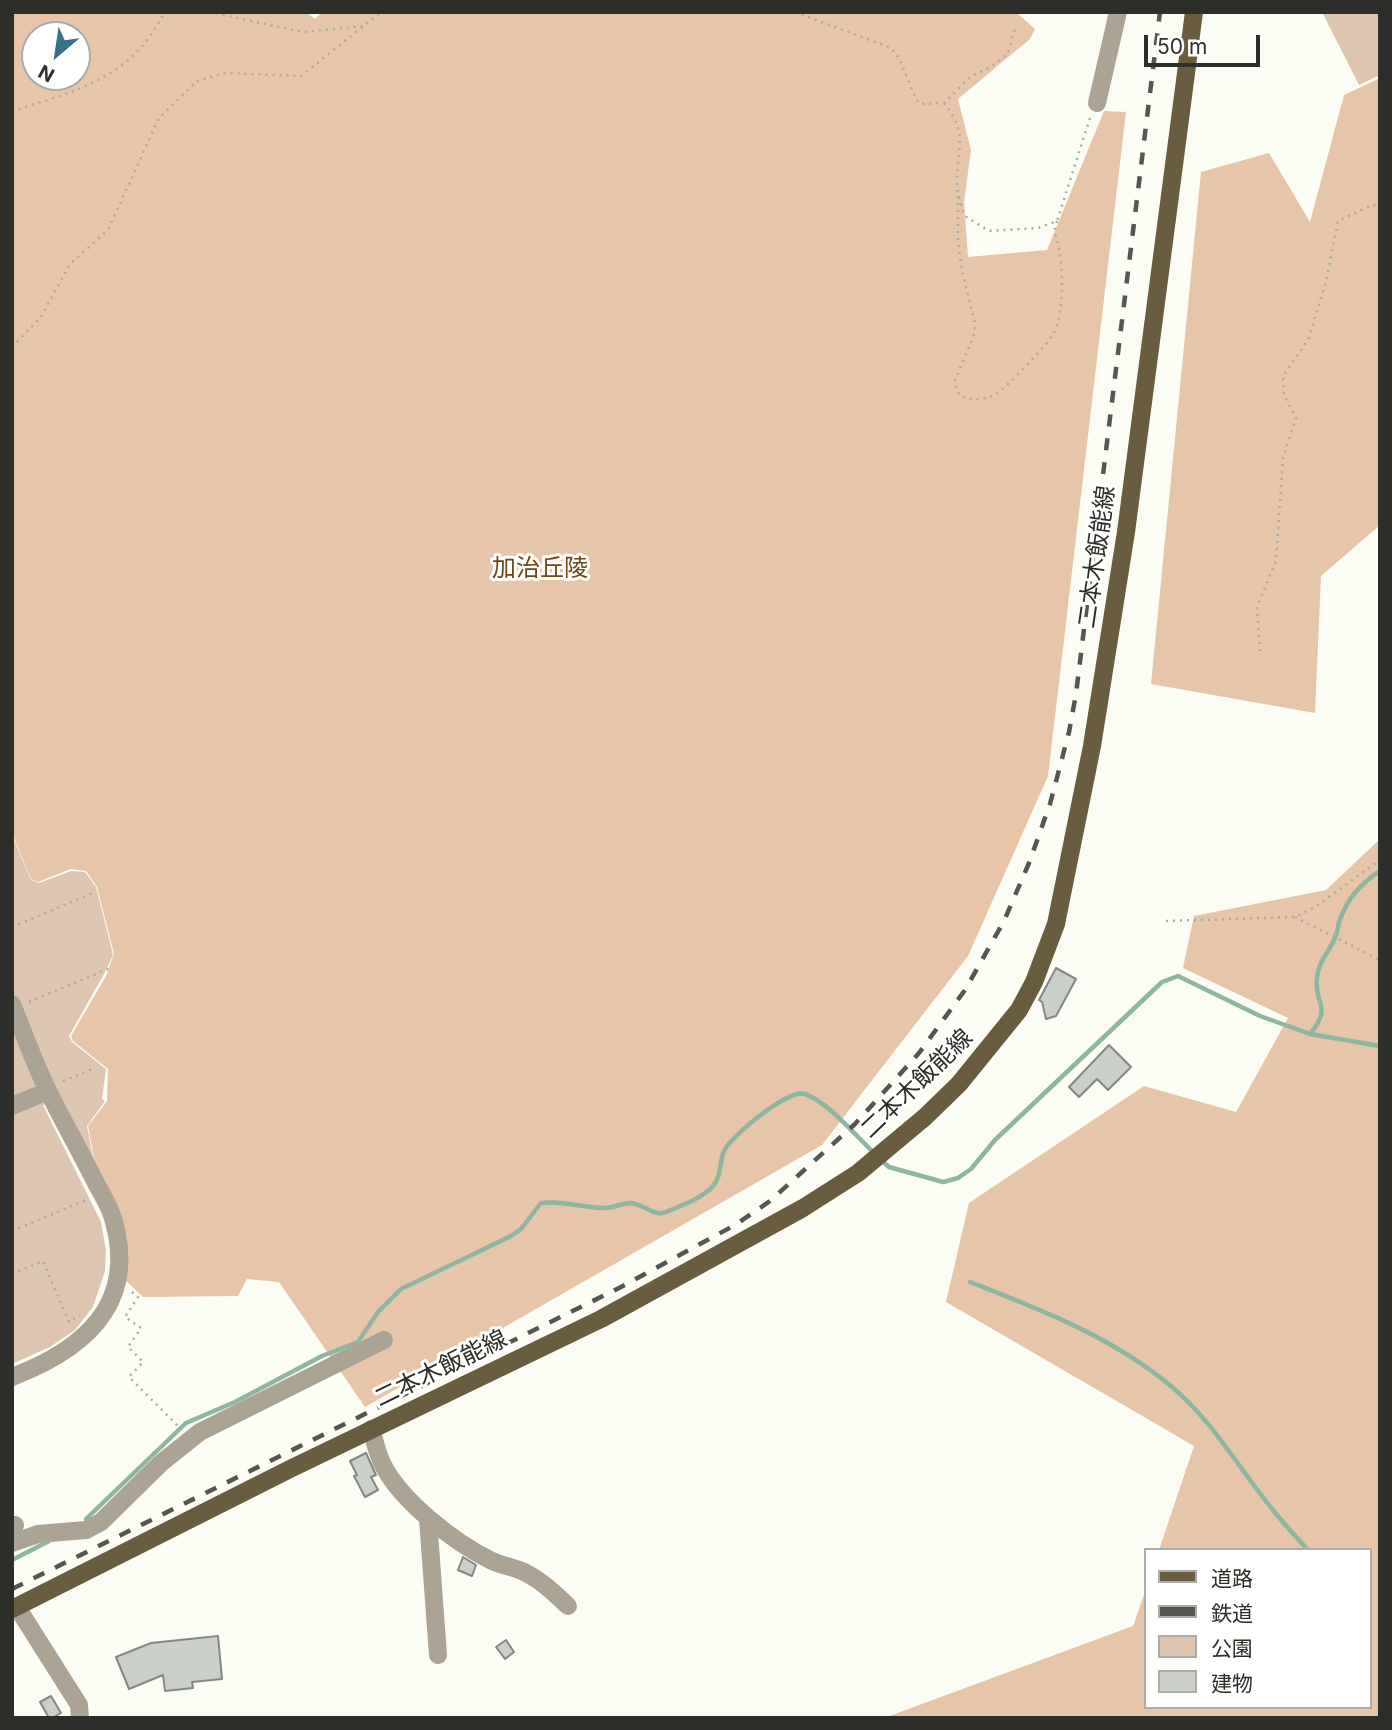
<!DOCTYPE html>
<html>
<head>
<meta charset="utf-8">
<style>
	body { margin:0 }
	#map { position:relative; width:1392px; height:1730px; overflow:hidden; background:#fbfcf3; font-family:Inter,"Noto Sans JP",sans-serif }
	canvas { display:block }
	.frame { position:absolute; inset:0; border:14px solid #2d2d2a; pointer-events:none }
	.legend { position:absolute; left:1144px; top:1548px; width:228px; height:161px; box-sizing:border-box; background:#fffffe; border:2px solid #ababa9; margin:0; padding:9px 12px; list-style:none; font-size:21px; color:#2d2d2a }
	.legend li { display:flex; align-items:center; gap:14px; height:35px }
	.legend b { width:35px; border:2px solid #ababa9 }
	.north { position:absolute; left:21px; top:21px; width:70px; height:70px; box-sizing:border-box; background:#fffffe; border:2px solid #ababa9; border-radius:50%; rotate:209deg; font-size:19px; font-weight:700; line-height:28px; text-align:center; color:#2d2d2a }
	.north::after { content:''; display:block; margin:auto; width:24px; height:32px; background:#39718b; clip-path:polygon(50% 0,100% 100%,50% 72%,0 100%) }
	.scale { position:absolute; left:1144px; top:35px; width:116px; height:32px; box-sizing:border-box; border:4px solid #2d2d2a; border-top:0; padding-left:9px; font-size:21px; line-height:24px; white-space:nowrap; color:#2d2d2a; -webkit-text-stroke:5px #fffffe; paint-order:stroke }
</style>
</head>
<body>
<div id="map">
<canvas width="1392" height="1730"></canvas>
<div class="frame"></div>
<ul class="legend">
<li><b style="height:9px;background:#695c3f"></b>道路</li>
<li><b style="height:9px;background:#555551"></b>鉄道</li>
<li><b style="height:19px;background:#dec5b0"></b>公園</li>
<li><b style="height:19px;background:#cbcfc9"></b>建物</li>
</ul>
<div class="north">N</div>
<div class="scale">50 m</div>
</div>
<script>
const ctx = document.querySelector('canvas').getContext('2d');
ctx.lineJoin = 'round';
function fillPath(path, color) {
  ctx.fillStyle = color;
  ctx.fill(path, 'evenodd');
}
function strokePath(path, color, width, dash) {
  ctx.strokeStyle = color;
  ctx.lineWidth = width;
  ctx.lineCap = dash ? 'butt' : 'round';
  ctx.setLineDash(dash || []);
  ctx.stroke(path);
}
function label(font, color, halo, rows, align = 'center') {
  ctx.font = font + ' Inter,"Noto Sans JP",sans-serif';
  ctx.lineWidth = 6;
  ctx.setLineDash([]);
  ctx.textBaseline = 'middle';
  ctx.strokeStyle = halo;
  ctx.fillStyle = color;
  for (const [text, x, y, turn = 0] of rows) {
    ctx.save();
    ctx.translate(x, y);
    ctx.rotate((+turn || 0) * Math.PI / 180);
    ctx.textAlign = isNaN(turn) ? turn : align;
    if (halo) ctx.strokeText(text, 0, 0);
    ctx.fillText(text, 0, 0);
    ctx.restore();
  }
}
const green = new Path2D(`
	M1322,12H1380V75L1359,85Z
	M12,835L31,880L39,883L71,871L85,872L96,887L113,955L104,974L69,1036L72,1042L106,1069L102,1099L105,1101L87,1126L95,1167L59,1099L43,1105L101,1222L106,1250L105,1271L93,1307L75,1330L50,1347L12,1364Z`);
const forest = new Path2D(`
	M12,12H306L315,19L322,12H1016L1035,29L1030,39L958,99L971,150L964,202L968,257L1047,250L1104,111L1126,112L1048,776L968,956L822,1145L365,1407L279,1282L247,1279L238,1296L143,1297L123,1278L96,1169L88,1126L107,1101L108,1069L73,1041L71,1036L106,976L114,954L97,887L86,871L71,869L38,882L31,879L12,833ZM35,35H77V77H35Z
	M1380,78V525L1321,576L1315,713L1151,684L1201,172L1269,153L1310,222L1344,95Z
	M1380,839V1718H884L1133,1626L1145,1592V1707H1369V1550H1159L1194,1446L946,1302L969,1203L1144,1086L1236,1112L1288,1018L1183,968L1194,916L1326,890Z`);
const stream = new Path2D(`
	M1310,1034L1380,1046
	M880,1159L889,1167L943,1182L958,1178L971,1169L995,1140L1162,982L1178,976L1260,1016L1310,1034C1333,1006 1314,1005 1317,978C1318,962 1329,952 1335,938C1338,931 1338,923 1341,917C1348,898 1363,882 1380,871
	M970,1282C1041,1310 1113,1337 1172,1387C1213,1421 1239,1469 1273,1510C1284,1524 1296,1537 1308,1550
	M86,1519L186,1423L235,1402L322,1356L358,1342L378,1312L401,1289L511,1236L521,1229L541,1203C562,1200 584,1208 605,1208C614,1208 622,1203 631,1203C643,1204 654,1217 666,1212C680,1206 703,1198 713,1186C722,1176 719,1162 724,1151C732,1135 788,1089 805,1094C828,1102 856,1136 874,1153
	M12,1560L49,1541`);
const building = new Path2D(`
	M1056,968L1076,979L1056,1016L1046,1019L1042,1002L1039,1000Z
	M1109,1045L1131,1067L1108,1090L1097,1079L1079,1097L1069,1087Z
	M366,1453L376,1475L371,1477L378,1490L365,1497L354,1476L357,1475L350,1461Z
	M463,1557L476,1565L472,1576L458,1570Z
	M218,1636L222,1679L192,1682L193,1688L165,1691L163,1675L129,1689L116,1657L151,1643Z
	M506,1640L514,1652L505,1659L496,1647Z
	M51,1696L61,1713L52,1718H49L40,1702Z`);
const path = new Path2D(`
	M209,12L303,32L365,26
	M795,12L891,48L899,58L916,99L921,104L944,103L970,77L991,67L1008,53L1016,25
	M944,103C969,135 957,147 957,183C957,194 961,205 965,216L989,231L1038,228L1057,221L1090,118
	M12,111C60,96 115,83 147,40C154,31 159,21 165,12
	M958,196V241L962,271L975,323L974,335L954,383L960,396C972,400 984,401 996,394C1007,387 1045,347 1052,336C1066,314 1064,253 1054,231L1057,221
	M12,347L41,317L70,264L108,230L159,118L197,81L224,73L301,76L381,12
	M1260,651L1257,607L1276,561L1283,458L1296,418L1284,395L1283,376L1308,340L1326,282L1338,221L1372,205L1380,206
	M1295,917L1380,960
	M1166,921L1295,917L1315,907L1380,860
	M12,927L93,893
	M29,1002L110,968
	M63,1081L95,1068
	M12,1231L86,1200
	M12,1274L43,1261L69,1322L80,1315
	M132,1292L138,1297L125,1317L141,1328L128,1347L143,1362L129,1377L179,1427`);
const minor = new Path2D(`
	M1097,103L1118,12
	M12,1004C24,1034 35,1065 49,1093C64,1123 81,1153 96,1183C102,1195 111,1208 114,1222C137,1305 83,1350 12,1377
	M12,1106L48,1091
	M371,1429C375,1441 377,1454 383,1465C401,1501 454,1542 490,1560C502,1566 515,1567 526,1573C542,1581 555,1594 568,1606
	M428,1519L438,1655
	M12,1526L15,1525
	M12,1543L38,1534L86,1530L101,1522L161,1463L200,1432L384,1340
	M17,1607L79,1705L80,1718`);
const major = new Path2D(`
	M12,1609L292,1468L601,1319L803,1208L858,1173L925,1117L959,1084L1019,1010L1034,982L1056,924L1092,746L1126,532L1194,12`);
const rail = new Path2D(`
	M12,1589L621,1287L735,1225L770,1201L855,1124L919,1053L965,990L1004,921L1029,863L1050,804L1069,732L1076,694L1160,12`);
const streetNames = [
	["二本木飯能線",1097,557,-82],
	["二本木飯能線",917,1084,-44],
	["二本木飯能線",441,1369,-26]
];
const parkNames = [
	["加治丘陵",540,569]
];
fillPath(green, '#dec5b0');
fillPath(forest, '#e6c5a9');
strokePath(stream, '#8fb69f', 4.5);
fillPath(building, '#cbcfc9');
strokePath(building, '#848882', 2);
strokePath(path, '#abaca5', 2.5, [2, 5]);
strokePath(minor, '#aba393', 18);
strokePath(major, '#695c3f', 18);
strokePath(rail, '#555551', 4.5, [12, 12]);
label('24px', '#2d2d2a', '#fffffe', streetNames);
label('24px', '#704518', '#fffffe', parkNames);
</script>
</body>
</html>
